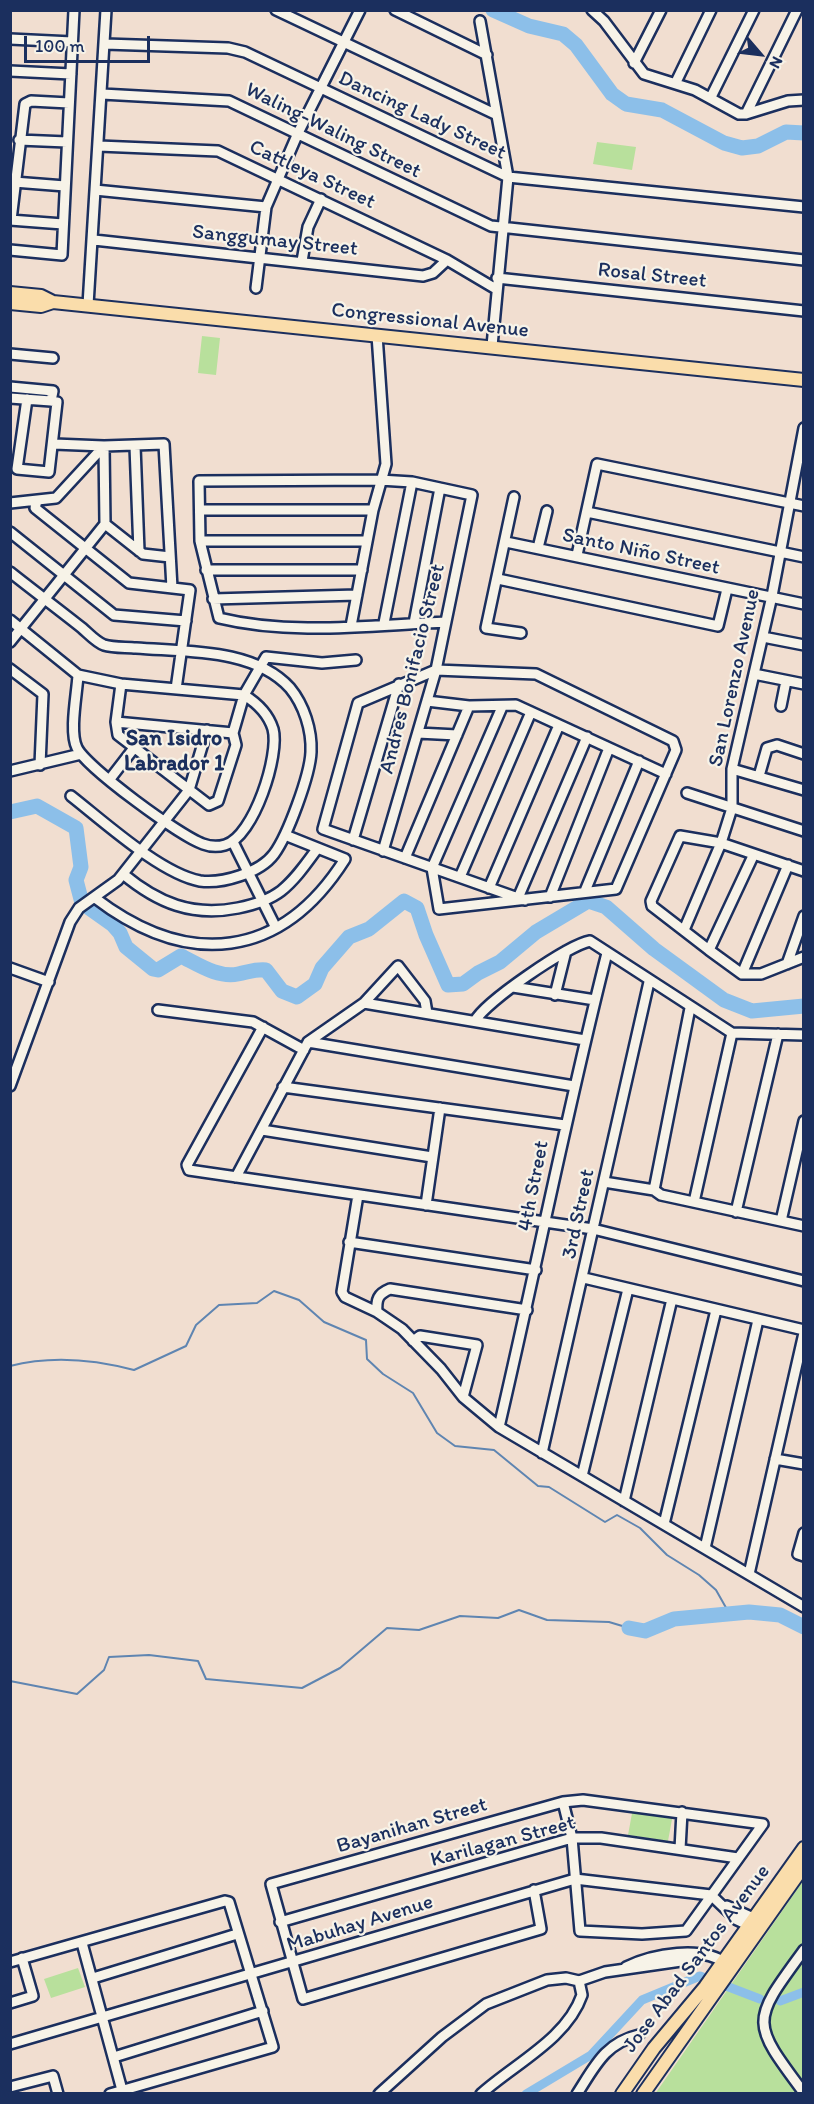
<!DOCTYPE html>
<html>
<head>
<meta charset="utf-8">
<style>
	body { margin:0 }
	#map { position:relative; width:814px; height:2104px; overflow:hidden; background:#f1ded0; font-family:Itim,sans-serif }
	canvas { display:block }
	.frame { position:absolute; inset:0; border:12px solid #1b2f5e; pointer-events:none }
	.north { position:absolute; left:730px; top:24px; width:60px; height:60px; -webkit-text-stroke:4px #f7f3e8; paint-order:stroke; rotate:118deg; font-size:16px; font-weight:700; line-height:24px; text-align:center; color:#1b2f5e }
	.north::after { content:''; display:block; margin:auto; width:21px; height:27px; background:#1b2f5e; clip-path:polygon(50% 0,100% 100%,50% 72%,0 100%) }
	.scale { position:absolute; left:24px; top:36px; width:126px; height:27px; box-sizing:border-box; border:3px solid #1b2f5e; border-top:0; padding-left:8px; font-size:18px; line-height:21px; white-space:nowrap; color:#1b2f5e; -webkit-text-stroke:4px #f7f3e8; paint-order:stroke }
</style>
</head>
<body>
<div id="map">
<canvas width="814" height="2104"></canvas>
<div class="frame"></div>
<div class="north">N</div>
<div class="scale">100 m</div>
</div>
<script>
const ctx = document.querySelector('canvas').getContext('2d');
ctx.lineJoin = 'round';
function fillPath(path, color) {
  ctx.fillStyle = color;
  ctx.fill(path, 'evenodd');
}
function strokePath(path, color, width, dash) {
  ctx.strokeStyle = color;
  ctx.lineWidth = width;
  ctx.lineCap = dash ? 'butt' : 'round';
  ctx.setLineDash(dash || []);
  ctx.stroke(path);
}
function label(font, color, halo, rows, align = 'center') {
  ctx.font = font + ' Itim,sans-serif';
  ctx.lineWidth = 4.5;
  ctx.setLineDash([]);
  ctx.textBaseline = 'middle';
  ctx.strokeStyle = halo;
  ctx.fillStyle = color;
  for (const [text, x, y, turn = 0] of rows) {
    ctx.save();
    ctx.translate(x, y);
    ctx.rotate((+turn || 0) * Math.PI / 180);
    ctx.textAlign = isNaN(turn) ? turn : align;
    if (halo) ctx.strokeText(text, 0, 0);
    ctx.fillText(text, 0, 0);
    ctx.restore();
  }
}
const green = new Path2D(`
	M597,142L636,147L632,170L593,164Z
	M202,336L220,338L216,375L198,373Z
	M633,1808L673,1814L668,1841L628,1835Z
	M803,1881V2093L655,2094Z
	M78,1968L85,1987L51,1998L44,1979Z`);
const stream = new Path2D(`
	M10,1366C52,1355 93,1359 134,1370L186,1346L196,1325L219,1305L257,1303L274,1291L299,1300L324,1322L366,1340L367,1359L383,1374L413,1393L437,1433L455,1446L494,1450L538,1486L549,1487L605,1522L617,1515L640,1528L667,1555L699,1575L716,1590L729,1613
	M10,1681L77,1694L104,1670L109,1657L149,1655L198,1661L206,1679L302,1688L340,1668L387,1628L419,1630L460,1616L498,1618L519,1610L547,1620L609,1622L629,1628`);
const canal = new Path2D(`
	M780,2001L804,1992
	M526,2094L591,2055L642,2000L700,1976L760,1999`);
const river = new Path2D(`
	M493,10L529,26L563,34L576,45L612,94L626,104L662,110L724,143L742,148L758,146L786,132L804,133
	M10,812L37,806L76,828L81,867L76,880L82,903L113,925L120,933L126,947L153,969L158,970L181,956C199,965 218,978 238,974C249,972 255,969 266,970L282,991L297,997L315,984L322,968L349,937L369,929L404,901L417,908L426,935L448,985L463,984L478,973L500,962L536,932L588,901L606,907L654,949L724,1000L752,1011L804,1006
	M629,1628L645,1631L674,1619L749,1612L780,1615L804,1627`);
const minor = new Path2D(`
	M276,10L497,115
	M395,10L487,55
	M592,10L604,21L644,74L695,90L739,114H746L788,101L804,100
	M480,21L508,177L492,346
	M10,39L72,42
	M105,44L228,48L245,52L508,177L804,207
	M634,63L661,10
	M10,71L71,74
	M676,82L711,10
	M102,94L229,101L491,226L804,260
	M711,97L754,10
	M746,114L797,10
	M19,140L67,142
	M99,146L218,151L447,260L496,289
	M14,182L65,186
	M95,190L266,207
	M10,220L63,224
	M11,220L25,104L31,101L69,103
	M94,240L423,276L433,273L447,260
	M10,250L62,255L74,10
	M302,261L308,227L321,199
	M497,278L804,311
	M256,288L266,207L298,133L360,10
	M88,305L106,10
	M10,354L53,358
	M10,387L53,391L51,401
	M10,398L51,401L57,402L49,472L17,469L27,399
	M54,444L104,446L164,444L172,588
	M135,446L139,551
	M514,497L486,628L521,633
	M37,501L35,508L129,583L190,590L176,689
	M10,503L56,498L104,446
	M200,510H373
	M587,512L804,557
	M105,524L143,554L170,557
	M10,532L114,615L186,621
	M200,541H367
	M506,542L804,604
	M538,548L547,511
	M577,555L597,464L804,506
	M206,570H362
	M10,572C34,591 58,609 82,628C88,633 96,642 104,645C113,648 126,647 136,648C185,652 254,648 290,688C304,705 312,730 311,752C310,775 288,835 274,854C260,873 222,884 200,881C161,874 103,821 71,796
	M498,579L718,626L727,589
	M213,599L357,595
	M10,620L78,675L121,684L244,695C257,703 268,713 273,729C280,754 254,837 225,845C218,847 211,847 203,844C180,836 87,768 77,748C69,732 77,694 78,675
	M384,623L412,482
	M414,623L440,488
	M351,626L373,510L386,464L377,335
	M763,637L804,645
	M10,642L105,524L104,446
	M10,669L43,694L40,765
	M754,674L804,684
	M121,684L116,722L118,735L209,805L218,801L236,745L233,733L244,695L266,657L322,663L356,660
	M427,701L469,706L516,705L666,774
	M781,706L786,681
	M502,707L432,868L439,909L616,889L676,750L673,741L536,674L436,670L358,703L323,829C388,852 453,875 518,898L525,900
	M116,722L233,733
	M418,733L457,735
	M732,769L804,790
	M10,771L81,754
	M759,776L767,748L777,745L804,754
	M110,779L134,748
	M687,793L804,831
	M353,840L399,684
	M233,842L276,928
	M383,851L436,670L472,495L412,482L380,480L199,481L200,541L219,618C293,636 371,625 446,622
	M753,856L709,950L652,906L651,901L680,836L721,843L804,871
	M405,858L469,706
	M123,874C158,903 192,917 238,908C253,905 268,901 281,891C295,880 306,864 317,849
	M460,877L531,712
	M489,888L559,725
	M585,891L639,761
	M550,897L609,748
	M95,898C188,969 281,960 345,859L285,835
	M518,898L587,737
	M684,930L721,843L732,808V769L772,596L804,428
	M709,950L742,974H761L804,957
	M787,964L804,916
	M10,968L49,982
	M742,974L788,865
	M513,987L595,1000
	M555,995L566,951
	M364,1003L585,1040
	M158,1010L253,1022L304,1050
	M475,1021C485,1002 568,945 590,941L732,1033L804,1035
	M263,1027L187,1165L189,1170L593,1229L804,1281
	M308,1042L574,1086
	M10,1086L70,922L79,908L118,880L189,790L207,730
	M283,1087L565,1125
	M262,1130L432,1157
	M236,1177L308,1042L364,1003L398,966L425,1001L427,1013
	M604,1182L654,1190L661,1195L804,1226
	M654,1190L690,1008
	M358,1195L342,1292L345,1297L377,1312L402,1329L441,1369L463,1397L499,1427L804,1607
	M694,1202L732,1033
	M426,1205L440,1108
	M736,1212L778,1034
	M781,1221L804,1121
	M349,1242L536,1270
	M584,1278L804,1330
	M377,1312C376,1299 378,1294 390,1289L527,1310
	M413,1341L420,1336L477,1345L463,1397
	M499,1427C536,1269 567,1110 607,953
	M542,1453L649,982
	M775,1459L804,1464
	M582,1476L628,1289
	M624,1501L672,1299
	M664,1524L716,1310
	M804,1533L798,1554L804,1556
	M705,1548L758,1320
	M749,1574L804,1333
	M680,1849L682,1812
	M534,1890L541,1929L303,1999L271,1884L563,1802L583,1800L763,1824L686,1931L642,1934L580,1931L572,1838L563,1802
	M727,1906L749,1916L756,1923
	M280,1922L572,1838H601L738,1858
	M82,1943L122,2090
	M804,1950C751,2022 750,2021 804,2093
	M10,1962L225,1901L229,1902L273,2047L110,2094
	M626,1967C653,1954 702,1945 727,1964
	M93,1978L237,1934
	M10,2003L33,1996L22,1958
	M10,2044L575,1879L711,1895L737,1920L752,1927
	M114,2057L263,2011
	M10,2087L53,2076L58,2094
	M379,2094L442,2037L486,2004L547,1980L566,1978L579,1981L605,1972L688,1960L698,1955
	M481,2094C514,2064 567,2039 582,1995L579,1981
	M577,2094C595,2066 605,2043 639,2035`);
const major = new Path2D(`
	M10,293L41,296L53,302L804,380
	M10,303L41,306L53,302
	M622,2094L654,2048L705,1987L804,1848
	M643,2094L804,1866`);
const streetNames = [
	["Dancing Lady Street",422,116,25],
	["Waling-Waling Street",333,131,26],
	["Cattleya Street",312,175,25],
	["Sanggumay Street",275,241,6],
	["Rosal Street",652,276,6],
	["Congressional Avenue",430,321,6],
	["Santo Niño Street",641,552,12],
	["Andres Bonifacio Street",413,669,-76],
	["San Lorenzo Avenue",735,678,-78],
	["4th Street",534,1186,-79],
	["3rd Street",579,1214,-78],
	["Bayanihan Street",412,1826,-16],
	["Karilagan Street",503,1842,-15],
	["Mabuhay Avenue",360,1924,-17],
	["Jose Abad Santos Avenue",697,1959,-53]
];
const neighbourhoodNames = [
	["San Isidro",174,739],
	["Labrador 1",174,764]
];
fillPath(green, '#b8e09c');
strokePath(stream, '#5f85b1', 2);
strokePath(canal, '#8cbfe9', 9);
strokePath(river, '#8cbfe9', 15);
strokePath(minor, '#1b2f5e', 14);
strokePath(major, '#1b2f5e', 16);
strokePath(minor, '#f7f3e8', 9);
strokePath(major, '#faddab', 12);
label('21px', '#1b2f5e', '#f7f3e8', streetNames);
label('bold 22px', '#1b2f5e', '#f7f3e8', neighbourhoodNames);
</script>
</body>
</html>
